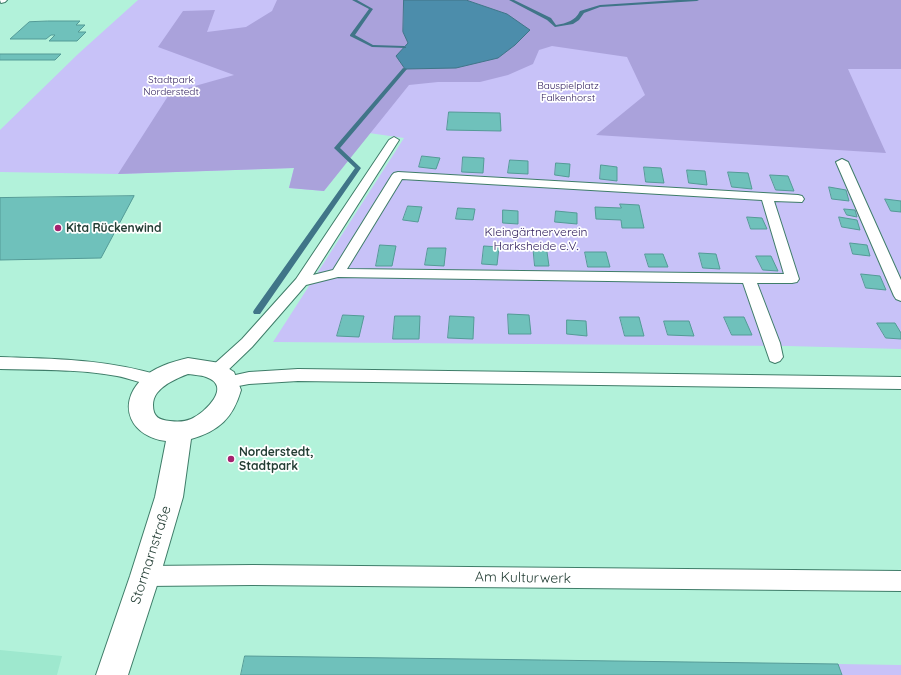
<!DOCTYPE html>
<html>
<head>
<meta charset="utf-8">
<style>
	body { margin:0 }
	canvas { display:block; background:#b2f2da }
</style>
</head>
<body>
<canvas width="901" height="675"></canvas>
<script>
const ctx = document.querySelector('canvas').getContext('2d');
ctx.lineJoin = 'round';
function fillPath(path, color) {
  ctx.fillStyle = color;
  ctx.fill(path, 'evenodd');
}
function strokePath(path, color, width, dash) {
  ctx.strokeStyle = color;
  ctx.lineWidth = width;
  ctx.lineCap = dash ? 'butt' : 'round';
  ctx.setLineDash(dash || []);
  ctx.stroke(path);
}
function label(font, color, halo, rows, align = 'center') {
  ctx.font = font + ' Quicksand,sans-serif';
  ctx.lineWidth = 3.5;
  ctx.setLineDash([]);
  ctx.textBaseline = 'middle';
  ctx.strokeStyle = halo;
  ctx.fillStyle = color;
  for (const [text, x, y, turn = 0] of rows) {
    ctx.save();
    ctx.translate(x, y);
    ctx.rotate((+turn || 0) * Math.PI / 180);
    ctx.textAlign = isNaN(turn) ? turn : align;
    if (halo) ctx.strokeText(text, 0, 0);
    ctx.fillText(text, 0, 0);
    ctx.restore();
  }
}
const built = new Path2D(`
	M0,650L62,656L57,675H0Z`);
const green = new Path2D(`
	M138,0H901V349L787,346L273,342L404,138L369,133L324,191L289,188L294,168L118,174L0,172V130L78,54Z
	M838,664L901,665V675H842Z`);
const forest = new Path2D(`
	M277,0H404L403,32L408,43L397,56L507,14L466,0H901V69H848L886,153L596,135L645,95L627,57L552,46L539,50L533,64L508,75L480,82H438L409,85L324,191L289,188L294,168L118,174L170,93L234,75L158,47L183,11L215,10L207,32L246,27L272,11Z`);
const water = new Path2D(`
	M404,0H466L507,14L530,30L515,45L498,58L456,68L405,69L396,56L408,43L403,32Z`);
const stream = new Path2D(`
	M352,0H357L373,9L355,35L373,45L404,46L406,47V48L372,47L350,36V35L369,9Z
	M509,0H514L551,18L556,25C567,23 575,21 580,11L600,5L677,0H699L697,1L600,7L584,13L579,20L573,24L555,27L547,20Z
	M403,68L407,69L340,148L361,168L260,314H254L253,312L254,310L355,168L334,148Z`);
const building = new Path2D(`
	M48,21H80L76,25H85L78,32H86L77,41H49L55,35H51L46,39H10L29,22Z
	M0,54H61L55,60H0Z
	M449,112L500,113L501,131L447,130Z
	M422,156L440,158L436,169L419,167Z
	M463,157L484,158L483,173L462,172Z
	M510,160L528,161V174L508,173Z
	M556,163L570,164L569,177L555,175Z
	M601,165L617,167V181L600,179Z
	M644,167L661,168L664,183L646,182Z
	M687,170L705,171L707,185L689,183Z
	M728,172L748,173L752,189L732,187Z
	M770,175L788,176L794,191L776,190Z
	M829,187L846,190L849,201L832,199Z
	M134,196L101,258L0,260V198Z
	M885,199L901,201V212L891,211Z
	M620,204L639,205L644,228H622L621,220L596,219L595,207L621,208Z
	M408,206L422,207L418,222L403,220Z
	M458,208L475,209L473,220L456,219Z
	M844,209L855,210L857,217L847,215Z
	M503,210L518,211V224L503,223Z
	M556,211L577,213V224L555,222Z
	M747,217L762,218L767,229H751Z
	M839,217L857,220L860,230L842,227Z
	M850,243L867,245L870,256L853,254Z
	M380,245L396,246L392,266H376Z
	M533,245H546L549,266H535Z
	M484,246L499,247L497,265L482,264Z
	M428,248H446L444,266L425,265Z
	M585,252H606L610,267H588Z
	M699,253L716,254L720,269L703,268Z
	M645,254H663L668,267H649Z
	M756,256H771L778,271L763,270Z
	M861,274L880,276L886,290L866,288Z
	M508,314L529,315L531,334H509Z
	M343,315L364,316L359,337L337,336Z
	M395,316H420L419,339H393Z
	M450,316L474,317L473,339L448,338Z
	M620,317H639L644,336H625Z
	M724,317H744L752,335H732Z
	M567,320L586,321L587,336L567,334Z
	M664,321H689L694,336L668,335Z
	M877,323H895L901,333V339L886,338Z
	M245,656L838,664L842,675H241Z`);
const service = new Path2D(`
	M394,137L399,140L313,275L333,270L392,175L394,173L398,172L798,195L802,196L804,199L802,202L774,201L799,279L797,282L792,283H757L780,343L783,357L780,361L775,363L770,361L743,283L338,277L306,285L252,347L224,374L218,376L212,374L210,370L212,366L242,339L296,279L389,140ZM402,179L762,200L784,274L347,269Z
	M842,159L848,162L901,280V301L896,299L894,296L836,162Z
	M0,357C56,359 107,359 162,376L164,380L162,384C151,388 129,378 117,376C78,369 39,370 0,369Z
	M298,369L901,377V389L298,381L249,384L228,388L222,386L220,382L222,378L249,372Z
	M253,565L901,571V591L253,585L145,586L138,583L135,576L138,569L145,566Z`);
const minor = new Path2D(`
	M0,0H7L5,2L1,3Z
	M188,358L220,363L234,372L241,390C233,418 219,431 191,439L183,497L160,576L128,675H96L130,576L155,497L166,441C132,437 116,406 141,380C153,367 172,362 188,358ZM188,374C194,375 201,375 206,377C233,386 205,413 191,419C184,422 178,422 170,421C159,420 153,417 153,405C153,401 154,397 157,393C164,384 177,378 188,374Z`);
const markers = [
	[58,228,4,"#a5216f"],
	[231,459,4,"#a5216f"]
];
const farParknames = [
	["Stadtpark",171,80],
	["Norderstedt",171,92],
	["Bauspielplatz",568,86],
	["Falkenhorst",568,98]
];
const poiNames = [
	["Kita Rückenwind",66,228],
	["Norderstedt,",239,452],
	["Stadtpark",239,466]
];
const parkNames = [
	["Kleingärtnerverein",536,232],
	["Harksheide e.V.",536,246]
];
const nearStreetnames = [
	["Stormarnstraße",151,555,-72],
	["Am Kulturwerk",523,578,1]
];
fillPath(built, '#9ee8ce');
fillPath(green, '#c8c2f8');
fillPath(forest, '#aaa2db');
fillPath(water, '#4c8dab');
strokePath(water, '#407588', 1);
fillPath(stream, '#407588');
fillPath(building, '#6fc1bb');
strokePath(building, '#549b97', 1);
strokePath(service, '#3f7d69', 2);
strokePath(minor, '#3f7d69', 2);
fillPath(service, '#fff');
fillPath(minor, '#fff');
for (const [x, y, r, color] of markers) {
  const dot = new Path2D();
  dot.arc(x, y, r, 0, 2 * Math.PI);
  ctx.fillStyle = color;
  ctx.fill(dot);
  strokePath(dot, '#fff', 1.5);
}
label('10px', '#2b195a', '#fff', farParknames);
label('bold 12px', '#243e35', '#fff', poiNames, 'left');
label('12px', '#2b195a', '#fff', parkNames);
label('14px', '#243e35', '#fff', nearStreetnames);
</script>
</body>
</html>
